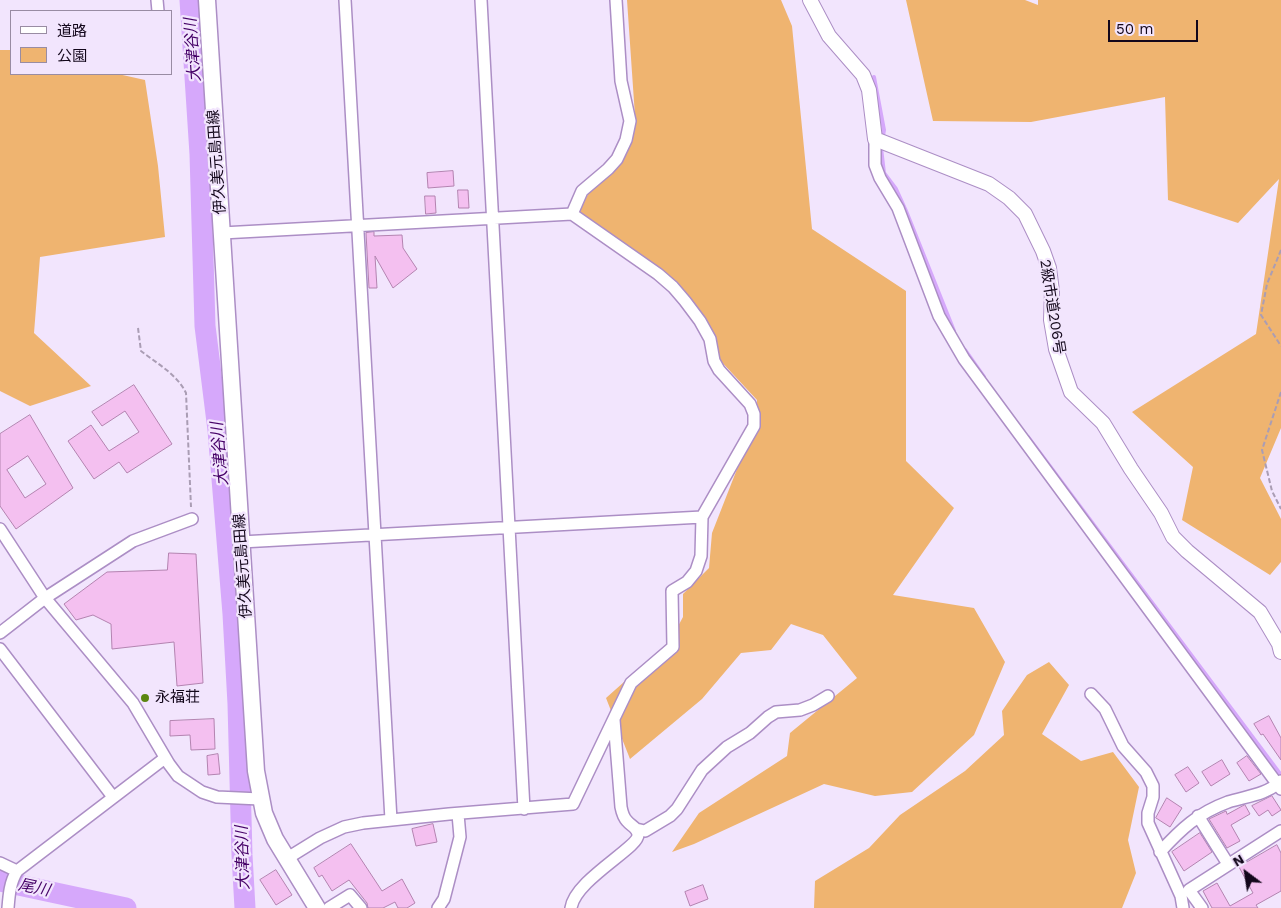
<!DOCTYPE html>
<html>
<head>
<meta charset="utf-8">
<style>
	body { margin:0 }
	#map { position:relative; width:1281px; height:908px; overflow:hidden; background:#f2e5fd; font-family:"Work Sans","Noto Sans JP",sans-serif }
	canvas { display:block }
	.legend { position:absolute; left:10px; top:10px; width:162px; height:65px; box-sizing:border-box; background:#f2e5fd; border:1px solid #998ca3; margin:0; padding:6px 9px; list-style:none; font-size:15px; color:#13071b }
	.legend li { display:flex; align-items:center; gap:10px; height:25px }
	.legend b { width:25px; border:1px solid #998ca3 }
	.north { position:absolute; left:1221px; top:848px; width:50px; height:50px; -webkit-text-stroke:4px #f2e5fd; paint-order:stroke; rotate:329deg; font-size:14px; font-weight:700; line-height:20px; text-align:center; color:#13071b }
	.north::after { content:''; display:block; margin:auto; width:18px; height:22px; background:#13071b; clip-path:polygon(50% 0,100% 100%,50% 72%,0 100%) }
	.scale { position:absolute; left:1108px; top:20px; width:90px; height:22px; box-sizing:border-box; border:2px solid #13071b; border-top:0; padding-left:6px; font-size:15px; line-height:18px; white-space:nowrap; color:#13071b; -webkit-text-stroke:4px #f2e5fd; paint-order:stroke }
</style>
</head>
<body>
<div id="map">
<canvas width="1281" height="908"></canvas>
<ul class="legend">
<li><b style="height:6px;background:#fff"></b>道路</li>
<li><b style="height:14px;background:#efb470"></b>公園</li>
</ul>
<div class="north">N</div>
<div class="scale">50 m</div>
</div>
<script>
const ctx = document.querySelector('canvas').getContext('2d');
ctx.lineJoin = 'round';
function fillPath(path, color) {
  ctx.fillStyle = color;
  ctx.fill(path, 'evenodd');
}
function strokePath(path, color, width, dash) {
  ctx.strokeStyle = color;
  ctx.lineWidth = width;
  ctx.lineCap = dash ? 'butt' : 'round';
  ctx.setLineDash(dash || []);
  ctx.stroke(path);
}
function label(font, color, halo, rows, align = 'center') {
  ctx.font = font + ' "Work Sans","Noto Sans JP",sans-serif';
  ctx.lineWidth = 4.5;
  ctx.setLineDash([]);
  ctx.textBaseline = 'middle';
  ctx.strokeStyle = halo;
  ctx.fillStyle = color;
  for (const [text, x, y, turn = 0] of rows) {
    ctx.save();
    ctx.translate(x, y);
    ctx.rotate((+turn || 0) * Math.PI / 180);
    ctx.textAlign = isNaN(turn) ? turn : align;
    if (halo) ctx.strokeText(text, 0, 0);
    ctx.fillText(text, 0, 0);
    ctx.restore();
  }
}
const green = new Path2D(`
	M627,0H781L792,26L812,229L906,291V461L954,508L893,595L974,608L1005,662L974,735L912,792L875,796L824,784L694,844L672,852L699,813L787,756L790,733L857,678L823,635L791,624L771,650L741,653L702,699L630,759L606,698L670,641L683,617V594L709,568L712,533L757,418V400L718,358L712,333L667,274L578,215L589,192L620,162L629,148L635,116Z
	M906,0H1025L1038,5V0H1281V428L1260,478L1281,519V562L1270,575L1182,520L1193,467L1132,412L1256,334L1279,179L1238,223L1168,200L1165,97L1031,122L933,121Z
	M0,50H11V74H118L145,80L158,166L165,237L40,257L34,333L91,386L30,406L0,391Z
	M1049,662L1069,685L1042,734L1081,761L1113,752L1139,787L1128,840L1136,873L1122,908H814L815,881L869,848L900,815L965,771L1004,735L1002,711L1027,675Z`);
const stream = new Path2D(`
	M874,77L884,130L881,148L884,173L896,189L906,211L954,331
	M965,350L984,377
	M1028,437L1281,775`);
const river = new Path2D(`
	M190,0L200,154L205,326L218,430L233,614L238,704L242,855L245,908
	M0,881L126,908`);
const building = new Path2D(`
	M453,171L454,186L428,188L427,173Z
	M458,190H468L469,208H459Z
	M425,196H435L436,213L426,214Z
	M374,232V236L402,235L403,248L417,269L393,288L375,256L377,288H369L366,233Z
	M134,385L172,444L127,473L119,462L94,479L68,441L91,425L109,451L139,432L125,411L102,426L92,412Z
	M30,415L73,488L16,529L0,506V434ZM28,456L46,484L25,498L7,470Z
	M169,553L196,554L203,683L177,686L174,642L112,649L111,624L93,615L76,620L64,604L107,572L167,570Z
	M1269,716L1281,738V760L1263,734L1261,735L1254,724Z
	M214,719L215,749L191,750L190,735L170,736V721Z
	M218,754L220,774L208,775L207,756Z
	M1247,756L1261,774L1249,781L1237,763Z
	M1222,760L1230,774L1211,786L1202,772Z
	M1188,767L1199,783L1186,792L1175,775Z
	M1272,796L1281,810L1272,816L1268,810L1259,816L1252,806Z
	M1167,798L1182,808L1170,827L1156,818Z
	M1245,805L1250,814L1231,825L1240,841L1227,848L1209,819L1226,811L1227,814Z
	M433,824L437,842L416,846L412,829Z
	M1200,833L1212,852L1184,871L1172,852Z
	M351,844L382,891L402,879L415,903L407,908H398L395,902L383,908H368L367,903L349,880L332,891L322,875L319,877L314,868Z
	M1277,845L1281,853V891L1256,905L1258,908H1212L1203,891L1217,883L1230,906L1253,893L1239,867Z
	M276,870L292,895L276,905L260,880Z
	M703,885L708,899L690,906L685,892Z`);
const path = new Path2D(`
	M1281,250L1267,284L1261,315L1281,346
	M138,328L141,351C156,363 177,374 186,393L191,507
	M1281,392L1262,450L1272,491L1281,509`);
const minor = new Path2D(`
	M157,0L158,11
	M345,0L391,820
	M481,0L524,809
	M875,139V165L880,178L898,208L939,316L964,359L1281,789
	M222,233L572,214
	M0,529L45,598L133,703L169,764L178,776L202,792L217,797L260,799
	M241,542L702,517
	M0,633L45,598L133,541L192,519
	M0,649L113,797
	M1091,694L1105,709L1123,746L1146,772L1153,786V797L1148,813V823L1181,896L1183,908
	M1198,816L1228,864
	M636,829L645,831L670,816L677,809L702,770L727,747L750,733L768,717L776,712L800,710L813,705L828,696
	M1160,852C1181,829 1198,813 1228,802C1247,796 1266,795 1281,781
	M286,859L320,838L344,827L363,823L449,814L573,804L631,683L673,647L672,591L687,582L696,571L701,556L702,517L754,426V414L750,404L719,370L714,361L710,339L700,321L685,301L673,287L658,274L572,214L582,191L608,169L617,159L626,140L630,121L621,81L616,0
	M0,863L17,871
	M8,908C9,895 10,882 17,871L165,758
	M329,908L350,895L361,908
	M438,908L444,899L460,837L458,814
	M571,908C575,880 638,848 638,835C638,828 631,826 627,821C623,817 622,812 621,807L614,720
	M1202,908L1189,890L1281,831`);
const tertiary = new Path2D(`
	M810,0L829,36L863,75L869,90L875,139L989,184L1009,198L1025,214L1043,251L1049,268L1052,291L1051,320L1056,349L1071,392L1103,423L1131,469L1161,513L1173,537L1187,551L1260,612L1279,644L1281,652`);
const secondary = new Path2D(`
	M207,0L256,771L264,813L275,839L317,908`);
const markers = [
	[145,698,5,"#5b8611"]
];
const streetNames = [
	["伊久美元島田線",217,162,-94],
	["2級市道206号",1052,307,81],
	["伊久美元島田線",243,566,-94]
];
const poiNames = [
	["永福荘",155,698]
];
const waterNames = [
	["大津谷川",193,50,-94],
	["大津谷川",220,454,-95],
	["大津谷川",243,858,-92],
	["尾川",34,888,12]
];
fillPath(green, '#efb470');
strokePath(stream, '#d6a8fb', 4);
strokePath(river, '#d6a8fb', 21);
fillPath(building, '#f4c0f0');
strokePath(building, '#b383b0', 1);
strokePath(minor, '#ac8ec5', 14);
strokePath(tertiary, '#ac8ec5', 16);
strokePath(secondary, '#ac8ec5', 19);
strokePath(path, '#aa9db4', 2, [5, 2.5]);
strokePath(minor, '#fff', 11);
strokePath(tertiary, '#fff', 14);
strokePath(secondary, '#fff', 16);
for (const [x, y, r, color] of markers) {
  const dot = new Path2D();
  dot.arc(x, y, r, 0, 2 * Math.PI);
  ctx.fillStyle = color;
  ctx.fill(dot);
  strokePath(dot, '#f2e5fd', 2);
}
label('15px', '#13071b', '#f2e5fd', streetNames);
label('15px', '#13071b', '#f2e5fd', poiNames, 'left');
label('italic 16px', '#450067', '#f2e5fd', waterNames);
</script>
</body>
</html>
